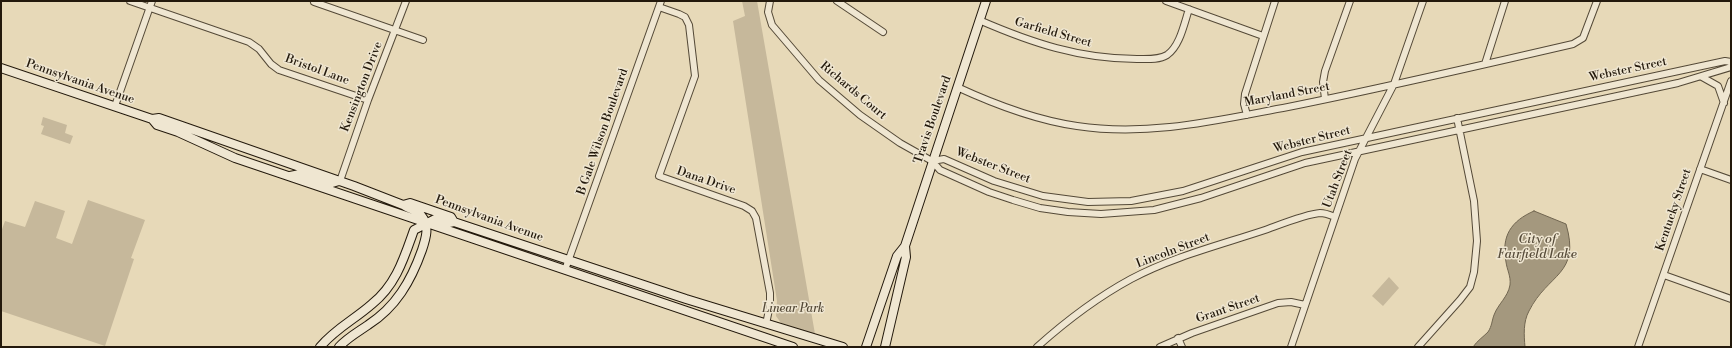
<!DOCTYPE html>
<html>
<head>
<meta charset="utf-8">
<style>
	body { margin:0 }
	#map { position:relative; width:1732px; height:348px; overflow:hidden; background:#e7d9b8; font-family:"Libre Bodoni",serif }
	canvas { display:block }
	.frame { position:absolute; inset:0; border:2px solid #23190c; pointer-events:none }
</style>
</head>
<body>
<div id="map">
<canvas width="1732" height="348"></canvas>
<div class="frame"></div>
</div>
<script>
const ctx = document.querySelector('canvas').getContext('2d');
ctx.lineJoin = 'round';
function fillPath(path, color) {
  ctx.fillStyle = color;
  ctx.fill(path, 'evenodd');
}
function strokePath(path, color, width, dash) {
  ctx.strokeStyle = color;
  ctx.lineWidth = width;
  ctx.lineCap = dash ? 'butt' : 'round';
  ctx.setLineDash(dash || []);
  ctx.stroke(path);
}
function label(font, color, halo, rows, align = 'center') {
  ctx.font = font + ' "Libre Bodoni",serif';
  ctx.lineWidth = 3;
  ctx.setLineDash([]);
  ctx.textBaseline = 'middle';
  ctx.strokeStyle = halo;
  ctx.fillStyle = color;
  for (const [text, x, y, turn = 0] of rows) {
    ctx.save();
    ctx.translate(x, y);
    ctx.rotate((+turn || 0) * Math.PI / 180);
    ctx.textAlign = isNaN(turn) ? turn : align;
    if (halo) ctx.strokeText(text, 0, 0);
    ctx.fillText(text, 0, 0);
    ctx.restore();
  }
}
const green = new Path2D(`
	M742,1H757L815,334L781,323L776,316L777,301L733,21L745,16Z
	M43,117L67,125L65,133L73,136L70,144L41,134L44,126L41,125Z
	M88,200L145,220L131,258L134,259L105,346L1,311V232L5,221L25,227L35,201L65,211L56,238L72,244Z
	M1389,277L1399,288L1383,306L1372,296Z`);
const water = new Path2D(`
	M1534,211L1566,224C1581,275 1548,273 1529,311C1523,322 1524,335 1525,347H1473C1477,341 1483,337 1488,332C1492,326 1492,320 1494,315C1498,304 1508,297 1510,285C1511,276 1507,270 1506,262C1501,236 1511,221 1534,211Z`);
const street = new Path2D(`
	M130,1L249,42L259,49L271,64L279,70L368,100
	M770,1L768,12L772,25L819,80L860,115L900,143L932,161L940,170L989,192L1013,200L1040,208L1068,212L1101,214L1154,210L1201,198L1305,163L1678,83L1731,67
	M837,1L883,32
	M1166,1L1263,36
	M314,2L423,40
	M659,7L679,14L685,17L689,25L695,76L659,176L744,206L752,211L756,218L770,293V305L766,324
	M979,20C1032,43 1080,59 1137,59C1147,59 1159,60 1167,55C1180,46 1184,24 1189,9
	M1485,64L1505,1
	M1702,77L1718,86L1724,103
	M957,87C996,105 1035,120 1077,126C1149,137 1218,120 1288,107C1383,88 1478,66 1573,44L1583,38L1597,1
	M1325,99L1323,82L1325,71L1350,1
	M115,106L152,1
	M1247,115L1244,104L1245,94L1275,1
	M932,161L944,159L994,181L1043,196L1088,202L1131,201L1183,191L1302,152L1725,61L1731,62
	M1700,169L1731,180
	M340,181L368,100L406,1
	M565,270L661,1
	M1664,275L1731,299
	M1178,338L1182,347
	M1037,347C1066,321 1096,298 1131,279C1172,257 1220,245 1265,230C1279,225 1306,214 1320,213C1326,213 1330,215 1335,217
	M1160,347L1192,333L1278,303L1291,302L1305,305
	M1291,347L1355,159L1394,84L1423,1
	M1418,347L1460,300L1470,287L1474,272L1477,241L1474,201L1457,118
	M1638,347L1731,81`);
const secondary = new Path2D(`
	M1,68L152,119L157,125L178,132L235,158L793,347
	M152,119L159,118L354,186L403,205L410,203L451,217L454,222L686,299L843,347
	M290,176L300,174L329,184L339,181
	M320,347C336,328 354,320 372,304C396,285 404,258 414,230L435,219L449,223L454,222
	M339,347C347,338 358,332 368,325C396,307 411,281 422,250C426,238 430,226 421,215C417,210 408,209 403,205
	M866,347L897,256L905,246L986,1
	M885,347L906,257L905,246`);
const streetNames = [
	["Garfield Street",1053,33,16],
	["Bristol Lane",317,70,20],
	["Webster Street",1628,70,-12],
	["Pennsylvania Avenue",80,82,19],
	["Kensington Drive",362,87,-69],
	["Richards Court",853,91,40],
	["Maryland Street",1287,95,-11],
	["Travis Boulevard",933,120,-71],
	["B Gale Wilson Boulevard",603,132,-71],
	["Webster Street",1312,140,-14],
	["Webster Street",993,166,21],
	["Utah Street",1338,179,-69],
	["Dana Drive",706,181,19],
	["Kentucky Street",1674,210,-71],
	["Pennsylvania Avenue",489,219,20],
	["Lincoln Street",1173,251,-21],
	["Grant Street",1228,309,-19]
];
const parkNames = [
	["Linear Park",793,309]
];
const waterNames = [
	["City of",1537,240],
	["Fairfield Lake",1537,255]
];
fillPath(green, '#c6b89b');
fillPath(water, '#a4987e');
strokePath(water, '#706550', 1);
strokePath(street, '#544937', 8);
strokePath(secondary, '#23190c', 10);
strokePath(street, '#efe6d1', 6);
strokePath(secondary, '#efe6d1', 8);
label('12px', '#23190c', '#efe6d1', streetNames);
label('italic 12px', '#544937', '#efe6d1', parkNames);
label('italic 13px', '#574c3a', '#efe6d1', waterNames);
</script>
</body>
</html>
